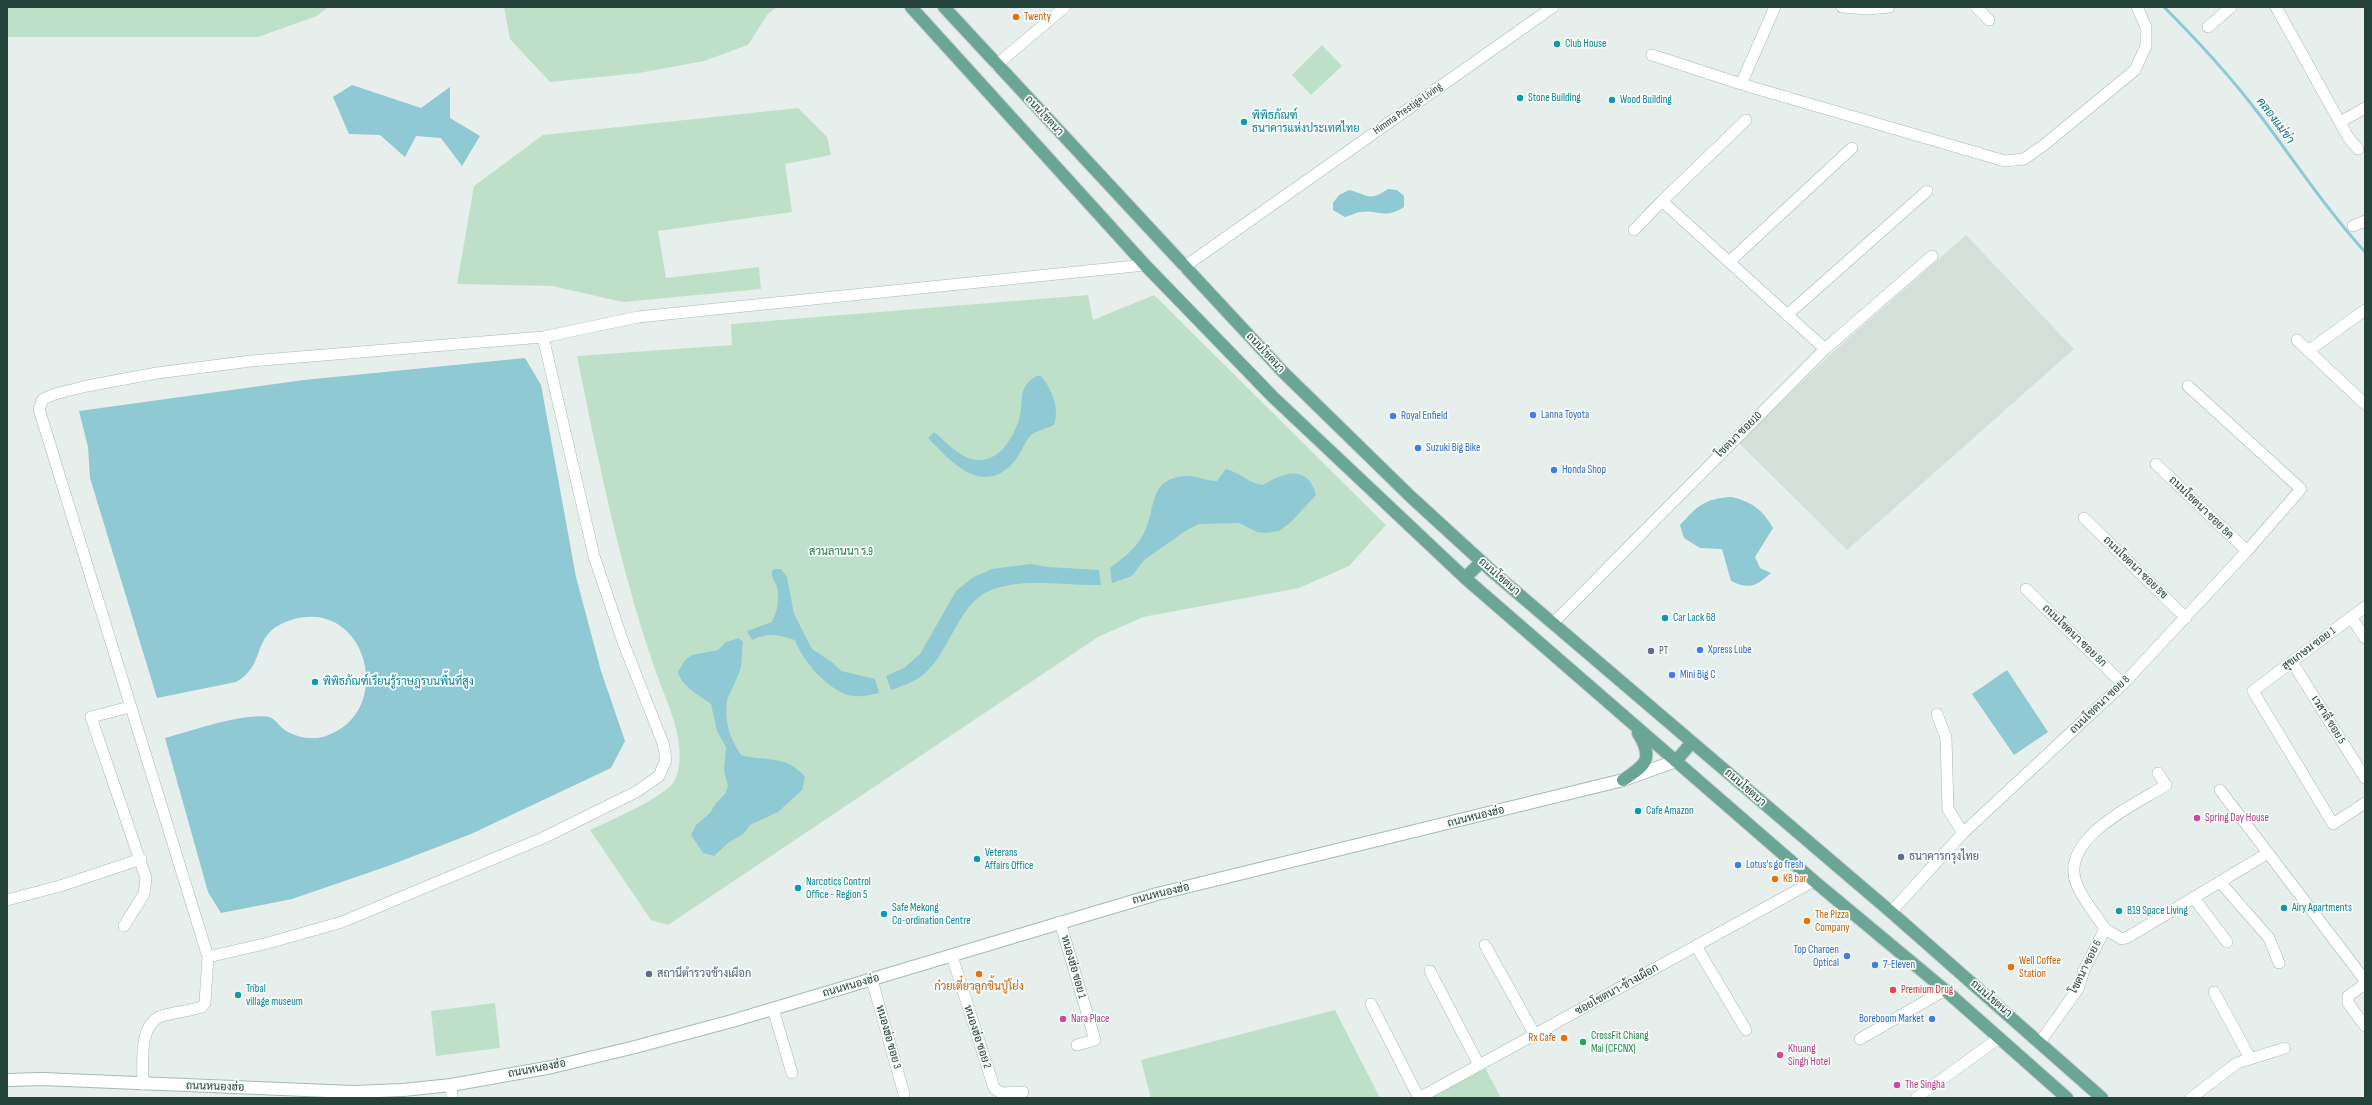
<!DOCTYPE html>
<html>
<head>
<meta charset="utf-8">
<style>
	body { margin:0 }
	#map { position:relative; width:2372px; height:1105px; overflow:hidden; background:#e6efeb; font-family:"Sofia Sans Condensed",sans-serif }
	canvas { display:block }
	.frame { position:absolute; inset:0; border:8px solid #24423a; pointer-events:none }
</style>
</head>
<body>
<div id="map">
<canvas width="2372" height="1105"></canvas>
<div class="frame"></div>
</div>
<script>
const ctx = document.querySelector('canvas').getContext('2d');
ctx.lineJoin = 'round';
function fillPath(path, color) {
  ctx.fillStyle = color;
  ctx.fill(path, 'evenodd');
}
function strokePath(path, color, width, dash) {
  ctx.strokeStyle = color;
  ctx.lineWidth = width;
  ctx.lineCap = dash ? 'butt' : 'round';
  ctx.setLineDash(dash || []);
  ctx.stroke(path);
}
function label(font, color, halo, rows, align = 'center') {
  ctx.font = font + ' "Sofia Sans Condensed",Sarabun,sans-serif';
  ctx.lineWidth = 3.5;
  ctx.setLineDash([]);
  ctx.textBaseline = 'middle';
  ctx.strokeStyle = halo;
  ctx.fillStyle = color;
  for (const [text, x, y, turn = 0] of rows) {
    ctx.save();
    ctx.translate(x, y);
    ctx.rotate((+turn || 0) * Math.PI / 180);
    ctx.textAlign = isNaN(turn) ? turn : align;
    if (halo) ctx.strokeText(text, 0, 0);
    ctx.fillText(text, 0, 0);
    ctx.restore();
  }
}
const built = new Path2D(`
	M1966,235L2074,349L1847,550L1739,443L1834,351Z`);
const green = new Path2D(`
	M7,7H328L317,16L258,37H7Z
	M504,7H777L767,15L748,45L704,61L639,73L550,82L510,39Z
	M1322,45L1342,66L1311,95L1292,75Z
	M798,108L827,137L831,155L785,164L792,212L658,231L666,278L759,267L761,289L623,302L552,286L457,284L474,186L543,135Z
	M1088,295L1093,320L1154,295L1386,525L1349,566L1299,588L1143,617L1098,637L668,925L651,920L590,830C609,821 666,797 675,780C689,749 669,707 658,678C621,573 599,465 577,356L732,345L731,324Z
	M495,1003L500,1048L436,1056L431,1011Z
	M1335,1010L1380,1098H1151L1141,1060Z
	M1485,1068L1501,1098H1429Z`);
const water = new Path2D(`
	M352,85L421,108L450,87V118L480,136L462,166L441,138L416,136L405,157L380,135L349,134L333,97Z
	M1388,189L1397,190L1404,196V207C1384,220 1378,209 1361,212C1356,212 1350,216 1345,217L1333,210V203L1339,195L1349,190C1369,195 1369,202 1388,189Z
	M525,358L541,385L576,577L601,671L625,741L611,768L471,834L388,866L292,899L221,913L208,892L165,738C191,731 245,712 269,717C276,719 281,729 288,732C298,738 315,740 326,736C397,712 367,596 291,620C249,633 268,665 236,682L157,698L90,478L88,447L79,411L304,380Z
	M1036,376H1041C1052,389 1060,410 1054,425C1047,429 1037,430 1031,435C1023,444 1020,457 1010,466C979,495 950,460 928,438L934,432C945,441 957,455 971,459C997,466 1013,439 1019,419C1025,400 1016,389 1036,376Z
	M1226,469C1241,473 1248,483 1263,485C1284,472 1308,464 1316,495L1291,522L1279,531L1267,533L1257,532L1239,523L1199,524L1187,530L1144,560L1132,576L1112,583L1110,568C1123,558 1136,549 1144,533C1157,508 1147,478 1187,476C1197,476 1207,481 1217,481Z
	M1732,497C1752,502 1763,510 1773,528L1755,557L1760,568L1771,573C1756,586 1750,590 1731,581L1722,549L1700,548L1684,538L1680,525C1697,506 1706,498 1732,497Z
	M1031,564L1048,567L1099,570L1101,585C1065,586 1022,577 989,591C958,604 950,652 924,674C915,682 902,686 891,690L886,676L904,668L920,654L956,591L972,578L992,569Z
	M775,569H781L787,577L794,614L812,649L833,663L841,671L875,679L879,693C870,695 858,698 848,695C826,688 802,660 795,640C778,635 769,632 752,640L747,631L772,622C777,612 780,599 777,587C775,581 771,578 772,571Z
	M739,638L743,642C741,651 743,661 740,670C738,677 728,697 727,701C724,722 730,738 741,755C766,762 786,754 805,777L802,790L778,812L750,825L743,834L728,843L714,856L703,853L691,835L696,825L710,813L716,803L725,794L728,786L724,771L726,747L717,731L711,704C699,695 682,687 678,672L685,660L692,655L718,650L726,642Z
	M2007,670L2048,732L2014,755L1972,694Z`);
const stream = new Path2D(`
	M2164,7C2198,41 2230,76 2259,114C2294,160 2326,209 2365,252`);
const street = new Path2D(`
	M1842,7L1868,9L1889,7
	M1976,7L1989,20
	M2276,7L2348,137L2358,149
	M2208,27L2231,7
	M1652,55L1741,84L2005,161L2024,159L2044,145L2135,70L2146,46V27L2137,7
	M996,65L1065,7
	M1741,84L1775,7
	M2340,122L2365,108
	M1662,201L1746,120
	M2353,226L2365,221
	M1634,230L1662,201L1825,349
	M1729,262L1852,148
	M1184,267L1553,7
	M1787,315L1927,191
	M2297,340L2365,404
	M2308,351L2365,310
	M2156,464L2247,551
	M2084,518L2186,618
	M2026,589L2123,684
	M2365,607L2253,691L2333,824L2365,803
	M2351,617L2365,638
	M1553,623L1825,349L1932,256
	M2292,662L2365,778
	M1937,714L1946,738L1948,809L1963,833
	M2220,790L2364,979V985L2348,996V1003L2365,1026
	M2220,882L2269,938L2279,963
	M2194,898L2227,942
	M7,900L60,886L141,859
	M1891,912L1963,833L2123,684L2247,551L2301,489L2188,386
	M1060,922L1095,1040L1077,1045
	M124,926L144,894L146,878L91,717L130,707
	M2105,929C2096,915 2083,900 2077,885C2057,839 2136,804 2166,785L2158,773
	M1485,945L1535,1035
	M1696,946L1746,1030
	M952,956L994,1088L1001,1093L1023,1092
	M208,957L268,943L342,922L543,838L636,792L659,776L666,760L663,743L623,642L594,556L543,337
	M1430,971L1479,1065
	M872,980L904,1094
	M2214,992L2250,1058
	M1371,1004L1419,1098
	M773,1009L792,1073
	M1860,1039L1945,990
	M2040,1042L2078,989L2084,970L2105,929L2122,939L2128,937L2268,853
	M143,1084C143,1064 138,1024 162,1016C175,1012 189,1011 202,1007L205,1003L208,957L39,409L43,399L55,394L87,386L157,373L251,361L543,337L638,317L1145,265
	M451,1085L452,1098
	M1419,1098L1814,881
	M1916,1098L1999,1038
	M2191,1098L2237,1063L2285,1048`);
const secondary = new Path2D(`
	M7,1080L42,1079L353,1092L403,1090L451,1085L552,1067L635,1047L732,1021L1157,894L1623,780L1676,761`);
const primary = new Path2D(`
	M911,7L1145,265L1273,397L1465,578L1814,881L1945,990L2067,1098
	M944,7L1283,372L1411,497L1494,573L1891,912L2102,1098
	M1465,578L1481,562
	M1676,761L1692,742
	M1623,780C1646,765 1654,759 1638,733`);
const markers = [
	[1016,17,4,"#e8710a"],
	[1557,44,4,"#0f9aa8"],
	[1520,98,4,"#0f9aa8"],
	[1612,100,4,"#0f9aa8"],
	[1244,122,4,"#0f9aa8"],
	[1533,415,4,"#3f7fe0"],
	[1393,416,4,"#3f7fe0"],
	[1418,448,4,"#3f7fe0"],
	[1554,470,4,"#3f7fe0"],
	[1665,618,4,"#0f9aa8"],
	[1700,650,4,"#3f7fe0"],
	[1651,651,4,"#5c6f8a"],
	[1672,675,4,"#3f7fe0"],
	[315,682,4,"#0f9aa8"],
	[1638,811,4,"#0f9aa8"],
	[2197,818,4,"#d1479c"],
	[1901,857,4,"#5c6f8a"],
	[977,859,4,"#0f9aa8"],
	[1738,865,4,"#3f7fe0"],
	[1775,879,4,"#e8710a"],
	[798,888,4,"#0f9aa8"],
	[2284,908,4,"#0f9aa8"],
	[2119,911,4,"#0f9aa8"],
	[884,914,4,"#0f9aa8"],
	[1807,921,4,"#e8710a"],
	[1847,956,4,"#3f7fe0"],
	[1875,965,4,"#3f7fe0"],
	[2011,967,4,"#e8710a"],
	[649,974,4,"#5c6f8a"],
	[979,974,4,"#e8710a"],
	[1893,990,4,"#e0444e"],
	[238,995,4,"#0f9aa8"],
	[1063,1019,4,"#d1479c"],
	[1932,1019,4,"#3f7fe0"],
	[1564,1038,4,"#e8710a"],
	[1583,1042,4,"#2e9e5b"],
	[1780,1055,4,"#d1479c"],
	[1897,1085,4,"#d1479c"]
];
const foodNames = [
	["Twenty",1024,17],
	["KB bar",1783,879],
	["The Pizza",1815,915],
	["Company",1815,928],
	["Well Coffee",2019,961],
	["Station",2019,974],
	["ก๋วยเตี๋ยวลูกชิ้นปู่โย่ง",979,987,"center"],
	["Rx Cafe",1556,1038,"right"]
];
const cultureNames = [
	["Club House",1565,44],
	["Stone Building",1528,98],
	["Wood Building",1620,100],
	["พิพิธภัณฑ์",1252,116],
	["ธนาคารแห่งประเทศไทย",1252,129],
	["Car Lack 68",1673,618],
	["พิพิธภัณฑ์เรียนรู้ราษฎรบนพื้นที่สูง",323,682],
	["Cafe Amazon",1646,811],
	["Veterans",985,853],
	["Affairs Office",985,866],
	["Narcotics Control",806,882],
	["Office - Region 5",806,895],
	["Safe Mekong",892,908],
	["Co-ordination Centre",892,921],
	["Airy Apartments",2292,908],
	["B19 Space Living",2127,911],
	["Tribal",246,989],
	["village museum",246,1002]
];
const streetNames = [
	["Himma Prestige Living",1408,109,-35],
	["ถนนโชตนา",1044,116,47],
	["ถนนโชตนา",1265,353,47],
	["โชตนา ซอย10",1739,435,-45],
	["ถนนโชตนา ซอย 8ค",2201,508,44],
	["ถนนโชตนา ซอย 8ข",2135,568,44],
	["ถนนโชตนา",1499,577,41],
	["ถนนโชตนา ซอย 8ก",2074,636,44],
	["สุขเกษม ซอย 1",2309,649,-37],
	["ถนนโชตนา ซอย 8",2100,705,-44],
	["เวสาลี ซอย 5",2328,720,58],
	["ถนนโชตนา",1745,788,41],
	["ถนนหนองฮ่อ",1476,817,-14],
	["ถนนหนองฮ่อ",1161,894,-14],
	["หนองฮ่อ ซอย 1",1073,967,74],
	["โชตนา ซอย 6",2086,967,-64],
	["ถนนหนองฮ่อ",851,986,-16],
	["ซอยโชตนา-ช้างเผือก",1617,990,-29],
	["ถนนโชตนา",1991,999,41],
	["หนองฮ่อ ซอย 3",888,1037,74],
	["หนองฮ่อ ซอย 2",977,1037,72],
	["ถนนหนองฮ่อ",537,1069,-11],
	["ถนนหนองฮ่อ",215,1087,2]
];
const shopNames = [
	["Lanna Toyota",1541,415],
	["Royal Enfield",1401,416],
	["Suzuki Big Bike",1426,448],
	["Honda Shop",1562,470],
	["Xpress Lube",1708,650],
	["Mini Big C",1680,675],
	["Lotus's go fresh",1746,865],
	["Top Charoen",1839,950,"right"],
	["Optical",1839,963,"right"],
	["7-Eleven",1883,965],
	["Boreboom Market",1924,1019,"right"]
];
const parkNames = [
	["สวนลานนา ร.9",841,552]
];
const serviceNames = [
	["PT",1659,651],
	["ธนาคารกรุงไทย",1909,857],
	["สถานีตำรวจช้างเผือก",657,974]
];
const hotelNames = [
	["Spring Day House",2205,818],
	["Nara Place",1071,1019],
	["Khuang",1788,1049],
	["Singh Hotel",1788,1062],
	["The Singha",1905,1085]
];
const healthNames = [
	["Premium Drug",1901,990]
];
const leisureNames = [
	["CrossFit Chiang",1591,1036],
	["Mai (CFCNX)",1591,1049]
];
const waterNames = [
	["คลองแม่ข่า",2275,121,53]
];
fillPath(built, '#d4dfda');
fillPath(green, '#bfe0c8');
fillPath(water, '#8ec9d4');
strokePath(stream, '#8ec9d4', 3);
strokePath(street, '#a8b8b2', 12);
strokePath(secondary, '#a4bbb3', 14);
strokePath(primary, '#c2cac8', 14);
strokePath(street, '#fff', 11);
strokePath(secondary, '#fff', 12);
strokePath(primary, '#6aa596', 12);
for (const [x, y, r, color] of markers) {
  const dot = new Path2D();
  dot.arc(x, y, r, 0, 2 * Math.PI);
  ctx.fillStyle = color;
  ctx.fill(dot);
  strokePath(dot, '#f7fbf9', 1.5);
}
label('11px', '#c56008', '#f7fbf9', foodNames, 'left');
label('11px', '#0d838f', '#f7fbf9', cultureNames, 'left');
label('11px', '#24423a', '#f7fbf9', streetNames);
label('11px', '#366cbe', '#f7fbf9', shopNames, 'left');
label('11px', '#2d7a4b', '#f7fbf9', parkNames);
label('11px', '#4e5e75', '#f7fbf9', serviceNames, 'left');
label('11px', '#b23c85', '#f7fbf9', hotelNames, 'left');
label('11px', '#be3a42', '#f7fbf9', healthNames, 'left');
label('11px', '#27864d', '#f7fbf9', leisureNames, 'left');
label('italic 12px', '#1c6f80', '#f7fbf9', waterNames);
</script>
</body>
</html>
